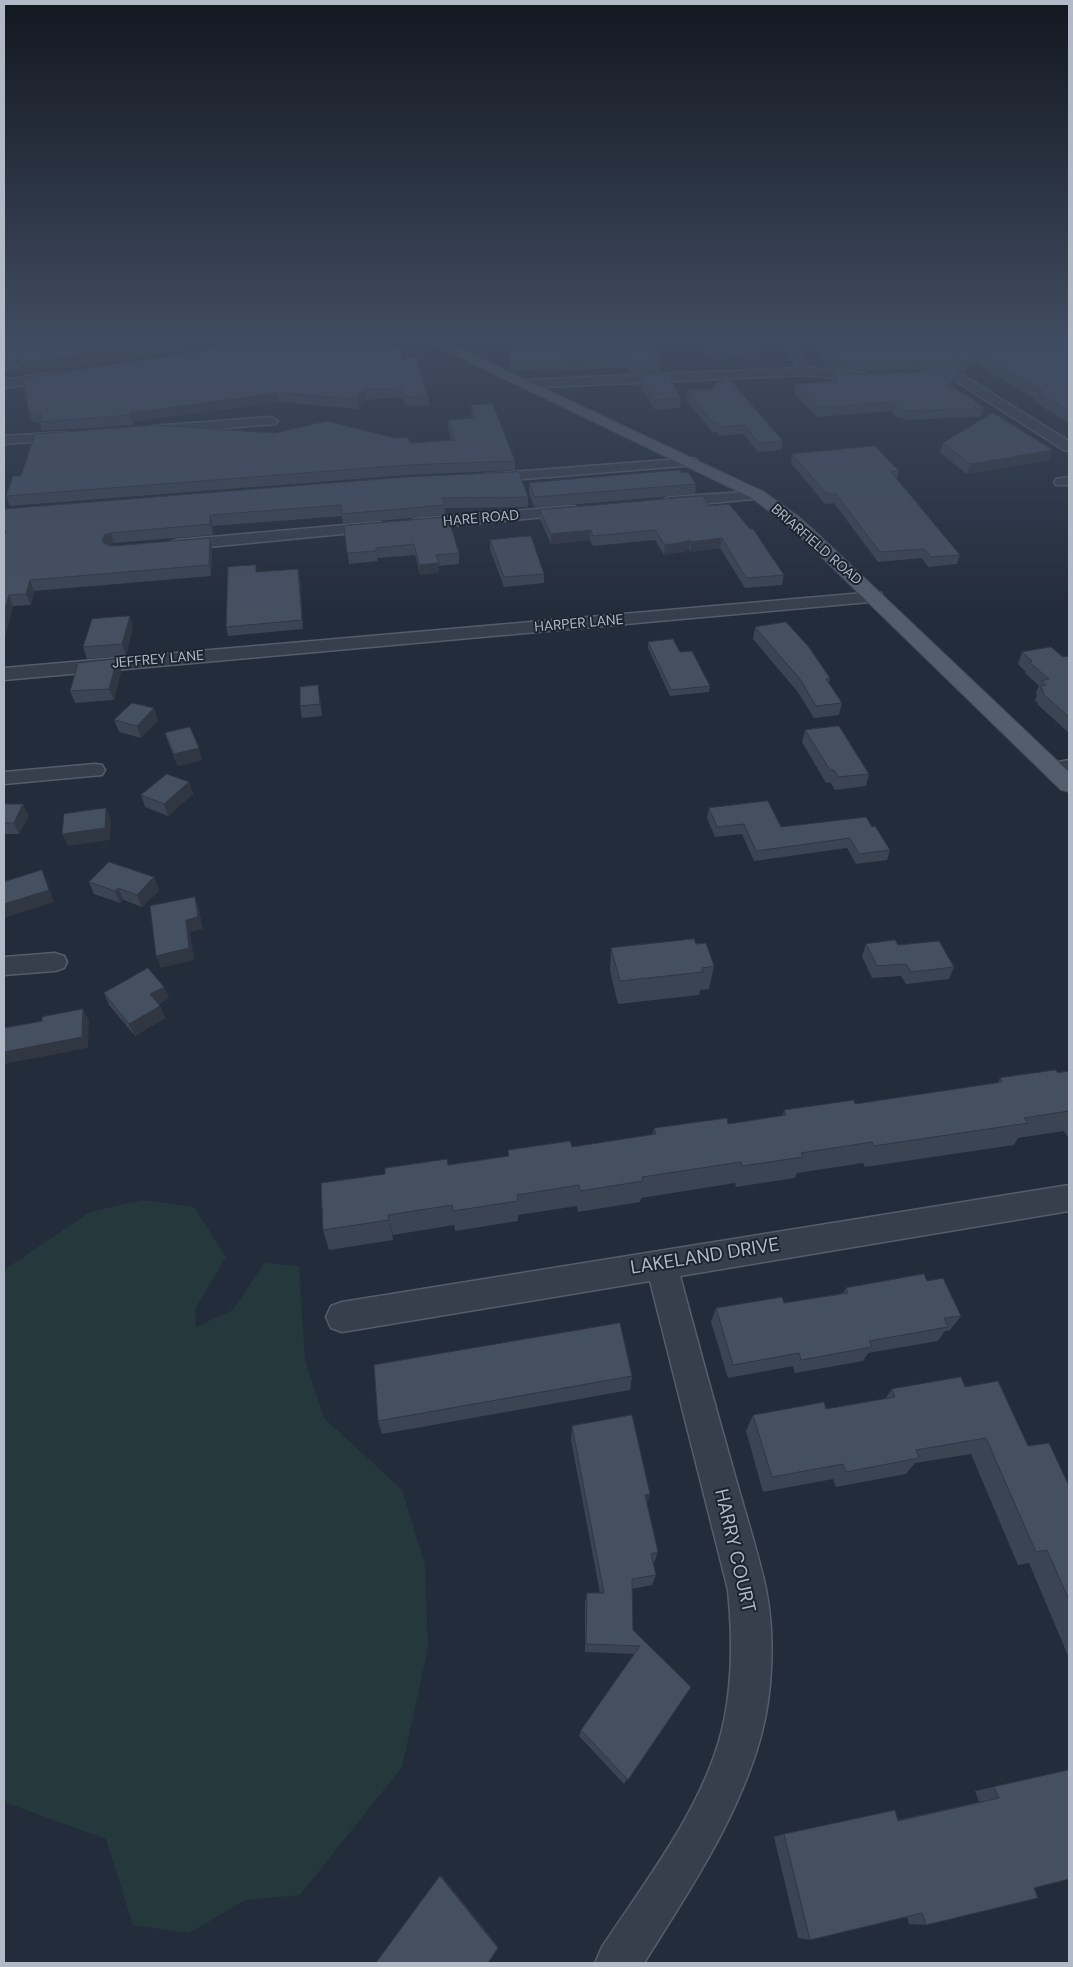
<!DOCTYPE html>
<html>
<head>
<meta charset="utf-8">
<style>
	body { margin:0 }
	#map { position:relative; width:1073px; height:1967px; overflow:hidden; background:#232c3b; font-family:"DM Sans",sans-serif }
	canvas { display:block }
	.frame { position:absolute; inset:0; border:5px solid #b2b9c7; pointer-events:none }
</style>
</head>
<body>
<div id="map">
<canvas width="1073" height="1967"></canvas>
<div class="frame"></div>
</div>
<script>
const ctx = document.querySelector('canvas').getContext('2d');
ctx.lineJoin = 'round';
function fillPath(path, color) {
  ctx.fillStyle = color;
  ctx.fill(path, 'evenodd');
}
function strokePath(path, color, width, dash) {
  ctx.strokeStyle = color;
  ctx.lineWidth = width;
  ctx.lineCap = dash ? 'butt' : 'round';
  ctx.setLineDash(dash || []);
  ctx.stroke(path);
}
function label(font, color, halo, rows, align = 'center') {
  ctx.font = font + ' "DM Sans",sans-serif';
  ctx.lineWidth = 4;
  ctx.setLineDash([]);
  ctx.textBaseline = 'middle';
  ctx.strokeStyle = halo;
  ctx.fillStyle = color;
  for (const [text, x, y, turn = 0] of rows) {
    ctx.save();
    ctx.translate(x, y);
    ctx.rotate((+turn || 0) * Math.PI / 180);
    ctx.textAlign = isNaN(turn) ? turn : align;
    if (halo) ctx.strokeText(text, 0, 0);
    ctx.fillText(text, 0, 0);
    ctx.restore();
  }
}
const green = new Path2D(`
	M143,1200L194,1207L226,1257L195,1309L196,1327L233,1310L264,1263L299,1266L305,1361L324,1418L402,1490L425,1565L428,1648L402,1767L300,1895L245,1900L189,1933L133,1925L106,1839L4,1802V1270L90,1212Z`);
const minor = new Path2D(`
	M330,340H385L379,343L314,349L308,345L314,341Z
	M780,340H792L810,368L866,373L872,377L866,381L806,375L524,388L518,384L524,380L798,368Z
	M954,370L1069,441V451L1064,450L951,378L926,379L920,375L926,371Z
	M56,372L60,373L62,376L60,379L4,388V380Z
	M271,417L278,421L276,424L152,434L145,430L152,426Z
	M67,432L72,433L74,436L72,439L4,444V436Z
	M691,458L696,459L698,462L696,465L487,482L482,481L480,478L482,475L487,474Z
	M1069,477V485H1056L1054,482L1056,479Z
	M758,491L763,492L765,495L763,498L670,507L665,505L662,502L665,499L670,497Z
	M573,506L578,508L581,511L578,514L416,529L411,527L408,524L411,521L416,519Z
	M379,522L384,524L387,527L384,530L177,550L171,548L169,545L171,542L177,540Z
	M875,592L881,593L883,597L881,601L4,680V668Z
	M1069,760V772L1053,775L1046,774L1043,769L1046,764Z
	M95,764L102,765L105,770L102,775L4,784V772Z
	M55,953L64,956L67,962L64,968L55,971L4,975V957Z
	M1069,1185V1211L680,1276C697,1339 714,1402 732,1465C743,1506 757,1548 766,1589C775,1634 773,1692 761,1736C738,1819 689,1891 644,1963H595L602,1947C645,1882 701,1810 721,1734C733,1687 733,1639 728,1590L650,1281L342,1332L331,1328L326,1317L331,1306L342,1302Z`);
const major = new Path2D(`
	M424,340H441L764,492L798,516L817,533L1069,772V792L1061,790L805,541L786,524L752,498Z`);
const wall = new Path2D(`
	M4,340H305L222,345L23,375L22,372L4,373Z
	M529,340H560L660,352V372L631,373L627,368L511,371L509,350L530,346Z
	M696,340H760L762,344L761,353L706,355Z
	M806,340H1063L1069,346V423L1034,402L1035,399L974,363L965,373L958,369L854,371L826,368L814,342H807Z
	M354,350L402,359L428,396L429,405L405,406L403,397L365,400L358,409L279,402L133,422V425L42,431L39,423L33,422L29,413Z
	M833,371L856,374H958L956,383L953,387L978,403V404L984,408L981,417L904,420L902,418H896L891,411L817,417L794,393L796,384L831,381Z
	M639,375L681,398L680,408L655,410L638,385Z
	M713,386L783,441L781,450L758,452L743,434L719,436L716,432H712L686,399L687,390L712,389Z
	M471,405L515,461V470L408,475L10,506L6,496L410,443L452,440L448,429V420L472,418Z
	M943,443L1049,460L967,474L940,453Z
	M792,454L899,471L897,479L960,555L957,564L928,567L922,558L878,562L834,503L825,504L791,463Z
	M681,473L696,484L695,494L535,508L529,493V483Z
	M407,477L528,497V507L445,508V515L343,524L342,516L213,526V535L114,543L109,545L112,546L212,548L211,576L34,591L31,605L13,606L4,640V509Z
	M709,506L784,575L782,585L745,588L720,548L690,552L689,550L683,552L664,555L655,540L593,546L590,540L551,544L540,519V510Z
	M344,526L459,553V564L439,566V573L420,575L415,555L377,558L378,561L349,564Z
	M490,540L544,574V583L504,587L490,549Z
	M298,569L300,578L303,629L228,636L226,627Z
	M133,627L126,656L87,659L83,647Z
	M755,627L830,678L829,683L842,703L839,715L814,718L797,691L753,639Z
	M648,642L680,652L710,686L709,692L670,696L648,648Z
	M1022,652L1063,657L1069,656V733L1037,704L1038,703L1035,701L1037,694L1036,692L1039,686L1025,673V671L1018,664Z
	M117,659L121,671L114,700L75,703L70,691Z
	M320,697L322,716L302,718L300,706Z
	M114,720H158L141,738L119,732Z
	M805,730L869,774L866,786L835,790L830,782L826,783L802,742Z
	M165,733L202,760L178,766L169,745Z
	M189,782L193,794L168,816L145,807L141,795Z
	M4,804L29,815L19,834H4Z
	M709,808L781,827H872L890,850L887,860L856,864L847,848L754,861L742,834L715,837L707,818Z
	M154,877L159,890L142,907L124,900L120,903L94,894L89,882Z
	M696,944L714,966L709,989L700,990L699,995L618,1004L610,971L611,948Z
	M866,944L954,967L949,979L906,984L901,976L872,978L862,956Z
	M164,987L169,998L159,1004L165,1018L135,1036L109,1005L104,993Z
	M1069,1071V1136H1067L1064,1131L1018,1138L1014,1145L865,1167L863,1163L797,1173L795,1178L736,1187L735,1183L641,1198L640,1202L578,1212L577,1206L518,1215V1221L455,1231L454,1225L393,1235V1240L329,1250L323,1230L448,1165L508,1156V1150L572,1147L653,1134L654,1128L728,1124L782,1116L784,1110L855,1104L998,1083L1000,1078Z
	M927,1281L961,1316L950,1330L945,1331L938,1341L868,1353L863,1361L795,1373L793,1366L728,1378L711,1322L716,1308L784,1303L843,1293L846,1288Z
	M632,1376L630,1390L382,1434L378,1421Z
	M965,1387L1069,1486V1658L1029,1563L1018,1565L971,1454L915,1463L906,1474L836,1487L833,1479L763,1492L746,1431L753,1415L826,1409L885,1399L892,1389Z
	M572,1426L650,1494L647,1503L658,1552L654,1563H653L656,1575L652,1585L632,1589L633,1630L691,1687L624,1784L579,1736L581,1730L634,1654L585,1652V1603L587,1593H600L571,1440Z
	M1069,1770L1034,1888L926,1925L909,1924L907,1917L810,1940L798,1938L774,1837L784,1834L898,1820L979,1802L975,1791Z`);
const shadedWall = new Path2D(`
	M177,340H221L222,345L23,375L19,364Z
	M977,354L974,363L965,373L968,364Z
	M958,374L956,383L947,393L949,384Z
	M364,390L365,400L358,409L356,399Z
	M278,393L279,402L133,422V425L130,415V413Z
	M1053,450L1049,460L967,474L970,464Z
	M210,515L213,526V535L210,524Z
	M591,530L590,540L551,544V534Z
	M111,533L114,543L107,546L105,551L102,541L104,535Z
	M210,538L212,548L211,576L209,565Z
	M722,538L720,548L690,552L691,542Z
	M690,540L689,550L683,552L664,555L665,545Z
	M439,563V573L420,575L419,565Z
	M298,569L300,578L303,629L302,620Z
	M30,580L34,591L31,605L26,594Z
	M9,595L13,606L4,640V612Z
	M130,616L133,627L126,656L122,644Z
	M117,659L121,671L114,700L109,689Z
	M318,685L320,697L322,716L320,704Z
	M154,708L158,720L141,738L137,726Z
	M199,748L202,760L178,766L174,754Z
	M189,782L193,794L168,816L164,804Z
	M23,804L29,815L19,834L14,823Z
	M106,808L111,820L110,840L68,846L62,834Z
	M42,870L47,882L54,902L4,918V904Z
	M154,877L159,890L142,907L137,895Z
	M118,888L124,900L120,903L115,891Z
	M195,897L199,909L203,929L190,932L194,960L161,968L156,956L186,920Z
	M164,987L169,998L155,1006L150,994Z
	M160,1006L165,1018L135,1036L129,1024Z
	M83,1009L89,1020L88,1048L4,1064V1052Z
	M388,1215L393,1235V1240Z
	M650,1494L646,1506L645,1495Z
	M440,1876H442L499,1947L488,1963Z`);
const building = new Path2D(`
	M4,340H177L19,364L18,360L4,361Z
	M323,340H348L354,350L400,347L402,359L416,358L428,396L405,397L402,388L364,390L356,399L278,393L130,413V415L39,422L42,414L29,413L22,378L220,348Z
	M531,340H649L660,352H654L660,363L631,364L627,359L511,361L509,350L533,346Z
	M703,340H760L762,344L707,346Z
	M820,340H1063L1069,346V411L1038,392L1043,391L977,354L968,364L961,360L856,362L828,359Z
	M833,371L856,374L953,371L958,374L949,384L978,403H976L984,408L906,411L904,409H898L893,402L819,408L796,384L837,381Z
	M667,373L681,398L656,400L639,375Z
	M726,375L783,441L759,443L745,425L720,427L717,423H713L687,390L715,389L713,386Z
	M493,404L515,461L407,465L6,496L13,476H21L35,434L154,425L275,433L327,421L395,438L408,437L410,443L455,440L448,420L474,418L471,405Z
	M993,413L1053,450L970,464L943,443Z
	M875,446L899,471L891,472L960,555L931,557L924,549L880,552L836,494H827L792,454Z
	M680,470L681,473L688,472L696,484L535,497L529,483Z
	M519,472L528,497L442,498L445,505L342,514L341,505L210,515V524L111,533L104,535L102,541L105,544L112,546L210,538L209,565L30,580L26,594L9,595L4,612V536L6,530H4V509L407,477Z
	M703,496L709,506L729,504L750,529H753L784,575L746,578L722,538L691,542L690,540L684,542L665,545L655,530L593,536L591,530L551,534L540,510Z
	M448,517L459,553L436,555L439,563L419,565L414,544L376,548V551L347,553L344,526Z
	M531,536L544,574L504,577L490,540Z
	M256,565V572L298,569L302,620L226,627L228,567Z
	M130,616L122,644L83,647L92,619Z
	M786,622L808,646L830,678L826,679L842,703L816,706L800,679L755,627Z
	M673,639L680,652L692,651L710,686L671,690L648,642Z
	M1051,647L1063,657L1069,656V717L1042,693L1044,692L1040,689H1043L1040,686L1046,685L1041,681L1049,679L1029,662L1032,661L1022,652Z
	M117,659L109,689L70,691L78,663Z
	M318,685L320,704L300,706V687Z
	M132,703L154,708L137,726L114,720Z
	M839,726L869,774L838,777L834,770H830L805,730Z
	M190,727L199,748L174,754L165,733Z
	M167,774L189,782L164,804L141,795Z
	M768,801L781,827L866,817L872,827L875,826L890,850L859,854L850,838L756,851L744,824L717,827L709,808Z
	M4,804H23L14,823H4Z
	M106,808L105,828L62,834L64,814Z
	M109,862L154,877L137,895L118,888L115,891L89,882Z
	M42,870L49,890L4,904V882Z
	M195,897L198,917L186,920L189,948L156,956L150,906Z
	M694,939L696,944L706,943L714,966L702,968L703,972L620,981L611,948Z
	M895,940L898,945L939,941L954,967L911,972L906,964L877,966L866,944Z
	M148,968L164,987L150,994L160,1006L129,1024L104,993Z
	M83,1009L82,1037L4,1052V1028L42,1021V1017Z
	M1056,1070L1058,1073L1069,1071V1111L1024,1118L1028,1123L874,1146L872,1142L801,1153L803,1157L742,1166L741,1162L642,1177L643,1181L580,1191L579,1185L517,1195L518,1201L453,1211L452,1205L388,1215L389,1220L323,1230L321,1183L385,1174V1168L447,1159L448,1165L509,1156L508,1150L570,1141L572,1147L656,1134L654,1128L727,1118L728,1124L786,1115L784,1110L854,1100L855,1104L1002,1082L1000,1078Z
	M924,1274L927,1281L943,1278L961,1316L944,1318L948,1327L869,1341L872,1347L801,1360L799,1353L733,1365L716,1308L782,1297L784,1303L848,1293L846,1288Z
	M620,1323L632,1376L378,1421L374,1365Z
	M961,1377L965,1387L998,1381L1028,1446L1049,1443L1069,1486V1600L1047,1550L1036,1552L986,1438L916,1450L919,1458L846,1472L843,1464L772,1477L753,1415L824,1402L826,1409L895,1397L892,1389Z
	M632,1415L650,1494L645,1495L658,1552L651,1554L656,1575L632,1579L633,1630L691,1687L628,1780L581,1730L640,1646L586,1644L587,1593H604L572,1426Z
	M1069,1770V1879L1034,1888L1038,1898L926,1925L922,1913L810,1940L784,1834L895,1810L898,1821L999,1798L994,1787Z
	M440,1876L498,1948L488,1963H376Z`);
const farStreetnames = [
	["HARE ROAD",481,519,-5],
	["BRIARFIELD ROAD",816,545,41],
	["HARPER LANE",579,624,-5],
	["JEFFREY LANE",158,660,-5]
];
const nearStreetnames = [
	["LAKELAND DRIVE",705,1257,-9],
	["HARRY COURT",734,1551,77]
];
fillPath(green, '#25393d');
strokePath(minor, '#555c6a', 3);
strokePath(major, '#404855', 2);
fillPath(minor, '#373f4c');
fillPath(major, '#545d6c');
fillPath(wall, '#3a4453');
fillPath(shadedWall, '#303743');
fillPath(building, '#444f60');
strokePath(building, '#303743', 1);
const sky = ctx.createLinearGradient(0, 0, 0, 616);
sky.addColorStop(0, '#131820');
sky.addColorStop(0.55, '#3f4b60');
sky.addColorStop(1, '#3f4b6000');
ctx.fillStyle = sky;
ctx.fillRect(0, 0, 1073, 616);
label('14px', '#b2b9c7', '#1c2430', farStreetnames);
label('19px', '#b2b9c7', '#1c2430', nearStreetnames);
</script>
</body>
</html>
